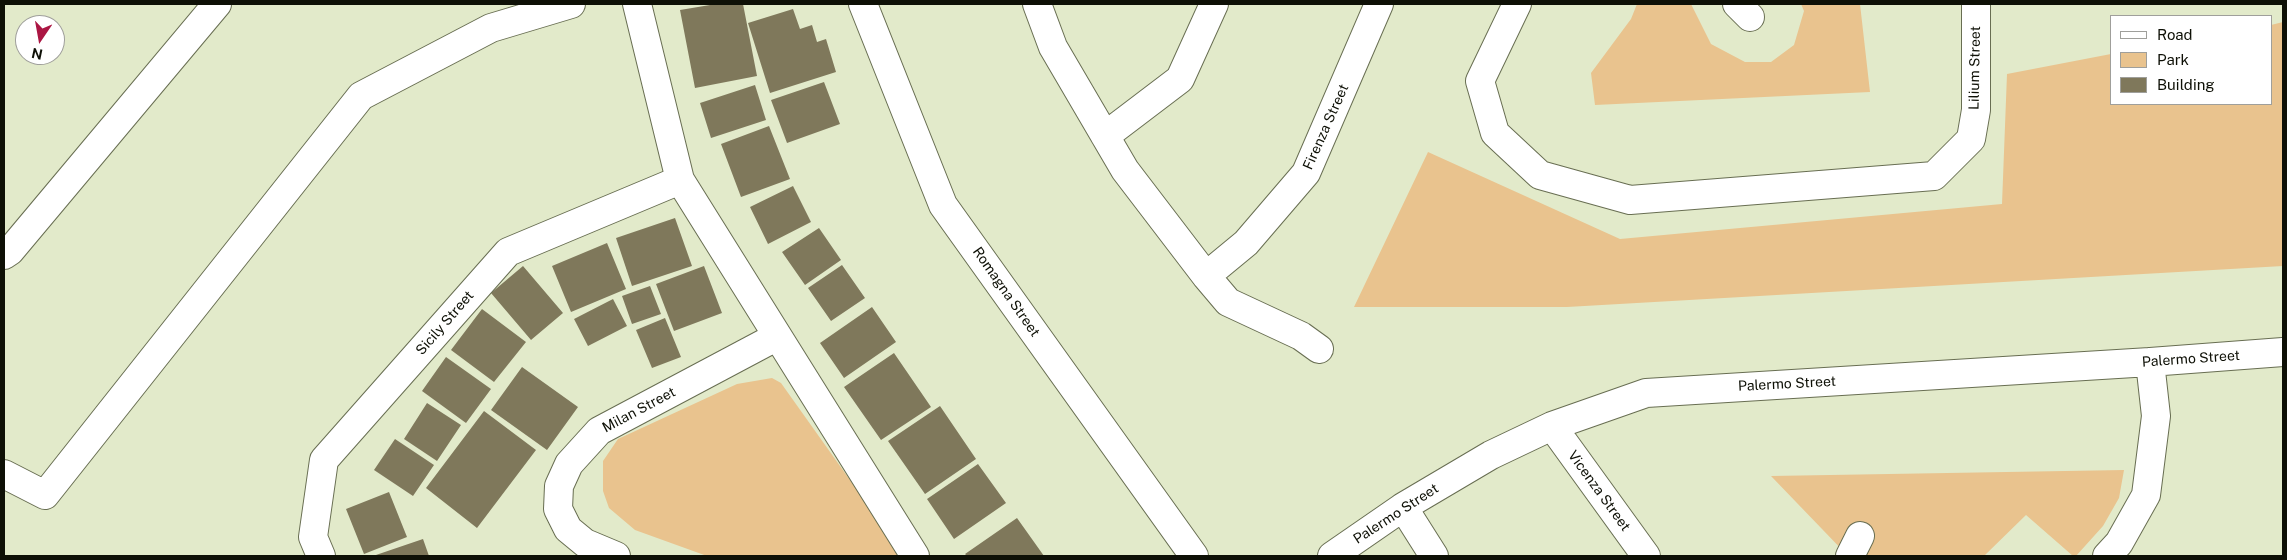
<!DOCTYPE html>
<html>
<head>
<meta charset="utf-8">
<style>
	body { margin:0 }
	#map { position:relative; width:2287px; height:560px; overflow:hidden; background:#e2eaca; font-family:"Public Sans",sans-serif }
	canvas { display:block }
	.frame { position:absolute; inset:0; border:5px solid #0e1006; pointer-events:none }
	.legend { position:absolute; left:2110px; top:15px; width:162px; height:90px; box-sizing:border-box; background:#fff; border:1px solid #9f9f9b; margin:0; padding:6px 9px; list-style:none; font-size:15px; color:#0e1006 }
	.legend li { display:flex; align-items:center; gap:10px; height:25px }
	.legend b { width:25px; border:1px solid #9f9f9b }
	.north { position:absolute; left:15px; top:15px; width:50px; height:50px; box-sizing:border-box; background:#fff; border:1px solid #9f9f9b; border-radius:50%; rotate:192deg; font-size:14px; font-weight:700; line-height:20px; text-align:center; color:#0e1006 }
	.north::after { content:''; display:block; margin:auto; width:18px; height:22px; background:#ab1643; clip-path:polygon(50% 0,100% 100%,50% 72%,0 100%) }
</style>
</head>
<body>
<div id="map">
<canvas width="2287" height="560"></canvas>
<div class="frame"></div>
<ul class="legend">
<li><b style="height:6px;background:#fff"></b>Road</li>
<li><b style="height:14px;background:#e9c38e"></b>Park</li>
<li><b style="height:14px;background:#7f785b"></b>Building</li>
</ul>
<div class="north">N</div>
</div>
<script>
const ctx = document.querySelector('canvas').getContext('2d');
ctx.lineJoin = 'round';
function fillPath(path, color) {
  ctx.fillStyle = color;
  ctx.fill(path, 'evenodd');
}
function strokePath(path, color, width, dash) {
  ctx.strokeStyle = color;
  ctx.lineWidth = width;
  ctx.lineCap = dash ? 'butt' : 'round';
  ctx.setLineDash(dash || []);
  ctx.stroke(path);
}
function label(font, color, halo, rows, align = 'center') {
  ctx.font = font + ' "Public Sans",sans-serif';
  ctx.lineWidth = 4.5;
  ctx.setLineDash([]);
  ctx.textBaseline = 'middle';
  ctx.strokeStyle = halo;
  ctx.fillStyle = color;
  for (const [text, x, y, turn = 0] of rows) {
    ctx.save();
    ctx.translate(x, y);
    ctx.rotate((+turn || 0) * Math.PI / 180);
    ctx.textAlign = isNaN(turn) ? turn : align;
    if (halo) ctx.strokeText(text, 0, 0);
    ctx.fillText(text, 0, 0);
    ctx.restore();
  }
}
const green = new Path2D(`
	M1637,4H1691L1711,44L1745,62H1771L1794,45L1804,11L1801,4H1860L1870,92L1595,105L1591,73L1631,19Z
	M2283,22V266L1567,307H1354L1428,152L1620,239L2002,204L2007,74L2111,54V104H2271V25Z
	M772,378L781,383L904,556H707L635,530L609,508L603,491V461L618,439L737,384Z
	M2124,470L2119,498L2103,526L2076,556H2073L2026,515L1984,556H1848L1771,476Z`);
const building = new Path2D(`
	M716,4H743L757,76L695,88L680,10Z
	M793,9L800,29L812,25L817,42L826,39L836,72L770,93L748,23Z
	M824,82L840,124L787,143L771,100Z
	M755,85L766,120L711,138L700,103Z
	M769,126L790,179L741,197L721,144Z
	M793,186L811,222L768,244L750,207Z
	M675,218L692,266L632,286L616,238Z
	M819,228L841,260L805,285L782,252Z
	M607,243L626,289L571,312L552,266Z
	M842,265L865,298L831,321L808,288Z
	M523,266L563,313L531,340L491,293Z
	M704,266L722,313L674,331L656,284Z
	M650,286L661,314L632,324L622,296Z
	M613,299L627,326L588,346L574,319Z
	M872,307L896,342L844,378L820,343Z
	M482,309L526,342L494,382L451,350Z
	M665,318L681,357L652,368L636,330Z
	M894,353L931,407L881,440L844,387Z
	M446,357L491,389L466,423L422,391Z
	M522,367L578,407L547,450L491,410Z
	M427,403L461,425L437,461L404,439Z
	M940,406L976,459L925,494L888,441Z
	M484,411L536,450L477,528L426,488Z
	M395,439L434,465L413,496L374,470Z
	M978,464L1006,503L954,539L927,499Z
	M389,492L407,537L364,554L346,509Z
	M1017,518L1044,556H967L965,554Z
	M423,539L429,556H373Z`);
const street = new Path2D(`
	M637,4L680,180L915,556
	M1037,4L1053,47L1125,170L1206,276L1228,302L1301,336L1319,349
	M1517,4L1480,81L1495,133L1540,175L1630,200L1934,176L1971,139L1976,110V4
	M1737,4L1750,17
	M1105,136L1180,79L1214,4
	M4,255L10,251L217,4
	M1206,276L1246,243L1306,173L1379,4
	M1552,426L1646,556
	M4,474L45,495L361,96L491,28L571,4
	M1403,507L1434,556
	M321,556L313,537L324,460L508,252L680,180
	M616,556L585,543L568,529L558,509L559,486L569,464L599,431L776,337
	M1332,556L1403,507L1491,455L1552,426L1646,393L2150,362L2283,352
	M1850,556L1860,536
	M2107,556L2119,543L2146,495L2156,416L2150,362`);
const secondary = new Path2D(`
	M863,4L943,205L1194,556`);
const streetNames = [
	["Lilium Street",1975,68,-89],
	["Firenza Street",1326,127,-66],
	["Romagna Street",1006,292,55],
	["Sicily Street",445,323,-49],
	["Palermo Street",2191,359,-4],
	["Palermo Street",1787,384,-3],
	["Milan Street",639,410,-28],
	["Vicenza Street",1599,491,54],
	["Palermo Street",1396,514,-33]
];
fillPath(green, '#e9c38e');
fillPath(building, '#7f785b');
strokePath(street, '#686e52', 30);
strokePath(secondary, '#686e52', 30);
strokePath(street, '#fff', 28);
strokePath(secondary, '#fff', 28);
label('14px', '#0e1006', '#fff', streetNames);
</script>
</body>
</html>
